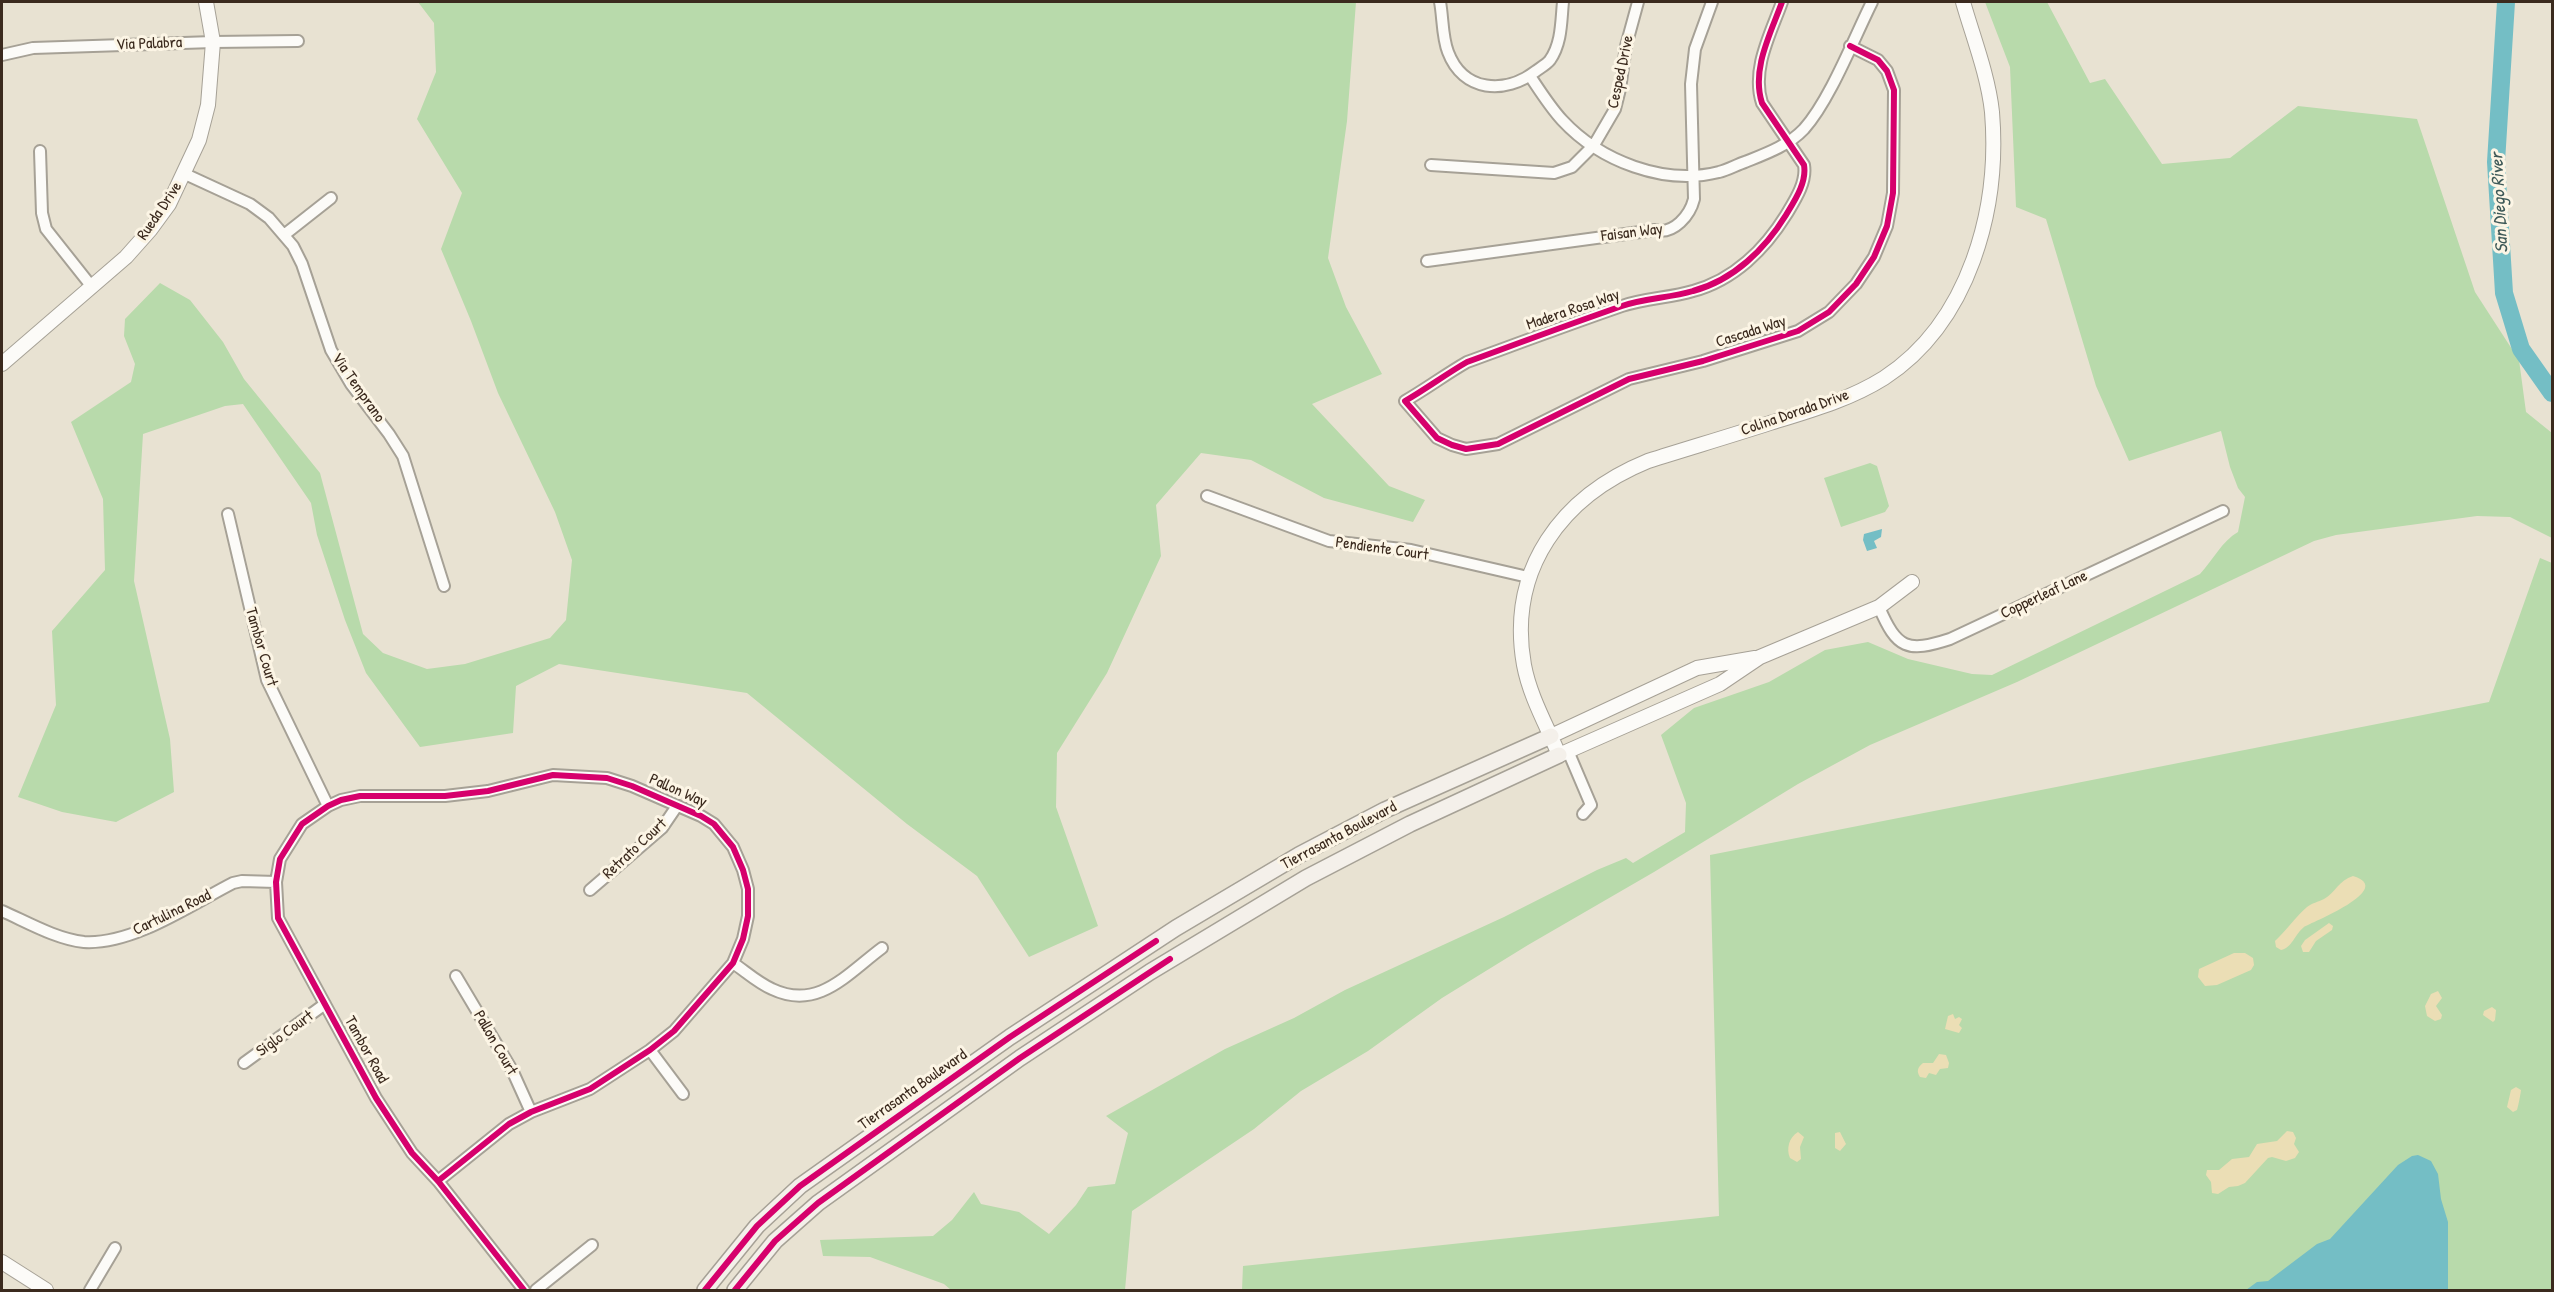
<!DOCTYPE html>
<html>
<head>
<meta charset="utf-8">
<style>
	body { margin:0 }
	#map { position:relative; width:2554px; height:1292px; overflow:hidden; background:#e8e2d2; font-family:"Patrick Hand",sans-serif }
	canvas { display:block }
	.frame { position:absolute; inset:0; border:3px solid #3b2a1e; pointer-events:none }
</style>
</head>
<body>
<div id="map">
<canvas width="2554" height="1292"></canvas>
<div class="frame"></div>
</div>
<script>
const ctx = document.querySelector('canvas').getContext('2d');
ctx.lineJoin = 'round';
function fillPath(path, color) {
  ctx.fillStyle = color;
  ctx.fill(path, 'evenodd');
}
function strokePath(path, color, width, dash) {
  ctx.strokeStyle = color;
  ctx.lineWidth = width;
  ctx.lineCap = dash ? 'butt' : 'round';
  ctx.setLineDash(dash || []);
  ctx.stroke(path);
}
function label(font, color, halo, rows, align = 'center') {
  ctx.font = font + ' "Patrick Hand",sans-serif';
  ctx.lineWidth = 6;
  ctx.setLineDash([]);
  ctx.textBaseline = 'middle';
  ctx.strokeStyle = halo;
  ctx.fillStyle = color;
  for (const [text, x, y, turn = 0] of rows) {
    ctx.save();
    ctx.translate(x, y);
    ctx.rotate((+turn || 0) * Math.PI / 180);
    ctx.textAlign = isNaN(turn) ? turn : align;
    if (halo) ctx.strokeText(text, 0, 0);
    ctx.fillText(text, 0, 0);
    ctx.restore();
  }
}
const green = new Path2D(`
	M418,2H1356L1347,121L1328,258L1346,307L1382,374L1312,404L1389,486L1425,500L1413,522L1324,498L1251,460L1201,453L1156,505L1161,556L1107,673L1057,753L1056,807L1098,926L1029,957L977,876L907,824L747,693L559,664L516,686L513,733L420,747L366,673L345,620L317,535L311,503L243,404L225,406L143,434L134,581L170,739L174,792L116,822L62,812L18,797L56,705L52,631L105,570L103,499L71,422L131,382L135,364L124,336L125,319L160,283L190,300L223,342L244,379L320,473L363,634L383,653L427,669L465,664L550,638L566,620L572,560L555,512L498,393L471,321L441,249L462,193L417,119L436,72L434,23Z
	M1985,2H2047L2090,83L2105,79L2162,164L2230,158L2298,106L2417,119L2475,292L2519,360L2526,412L2552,433V538L2510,517L2477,516L2336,535L2314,541L2017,682L1870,745L1798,784L1654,872L1528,945L1442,998L1368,1051L1301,1091L1254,1129L1132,1211L1125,1290H951L944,1284L870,1257L823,1256L820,1240L933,1236L952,1220L974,1192L981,1204L1019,1212L1049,1234L1076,1205L1088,1187L1115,1184L1128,1133L1106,1116L1225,1049L1294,1018L1345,990L1504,917L1597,870L1626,858L1633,863L1685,832L1686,803L1661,735L1694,708L1769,682L1825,650L1868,642L1908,659L1972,674L1992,675L2200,574C2213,560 2222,541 2238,532L2245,497L2238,488L2230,467L2221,431L2129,461L2096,386L2046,219L2016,207L2010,67Z
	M1870,463L1877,466L1889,506L1885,512L1841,527L1824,478Z
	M2540,558L2552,563V1290H1242L1243,1266L1719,1216L1710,855L2489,702Z`);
const sand = new Path2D(`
	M2353,876C2397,889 2310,923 2304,927C2295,934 2292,948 2281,950L2276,947L2275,941C2285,932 2297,915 2307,907C2312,903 2318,902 2324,899C2335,893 2339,880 2353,876Z
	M2329,923L2333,926L2332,930L2316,941L2309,952H2303L2301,946L2305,940Z
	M2234,953H2245L2253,958L2254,965L2251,970L2217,985L2205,986L2198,977L2199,969Z
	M2438,991L2442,998L2436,1006L2442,1015L2441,1019L2435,1021L2427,1016L2425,1006L2431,994Z
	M2492,1007L2496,1010L2495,1020L2493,1022L2483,1015L2484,1011Z
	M1953,1014L1955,1019L1959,1017L1962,1019L1959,1025L1962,1028L1959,1033L1945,1029L1948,1016Z
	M1939,1054L1946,1055L1949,1063L1948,1068L1940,1069L1936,1075L1929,1073L1926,1078L1920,1077C1916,1071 1918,1067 1923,1063H1933Z
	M2516,1087L2521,1090C2521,1092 2518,1108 2517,1110L2513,1112L2507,1107L2511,1090Z
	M2287,1131L2293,1132L2296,1138L2294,1144L2299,1152L2295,1158L2286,1161L2272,1157L2268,1158L2245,1183L2238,1186L2229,1187L2218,1194L2212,1193L2211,1182L2206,1175L2207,1170H2219L2232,1159L2249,1157L2257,1144L2277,1141Z
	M1798,1132L1804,1137L1800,1147L1801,1159L1797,1162L1790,1158C1786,1149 1789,1137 1798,1132Z
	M1840,1132L1846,1144L1840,1151L1835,1148V1133Z`);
const water = new Path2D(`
	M1882,529L1881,537L1874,541L1877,548L1867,551L1863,540L1864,534Z
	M2418,1155L2431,1161L2438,1174L2441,1199L2448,1222V1290H2246L2257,1282L2268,1281L2317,1244L2330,1239L2398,1165L2412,1156Z`);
const river = new Path2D(`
	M2506,2L2496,162L2504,293L2521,349L2552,393`);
const minor = new Path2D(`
	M1440,2C1443,17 1442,37 1448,52C1463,92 1505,95 1536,71C1540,68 1547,64 1550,60C1562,43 1561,21 1563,2
	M1782,2C1771,33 1751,69 1762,103L1804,165C1807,182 1795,200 1786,215C1765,249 1734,280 1693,291C1670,298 1645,298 1622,306C1570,324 1519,343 1467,362C1446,374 1426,389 1405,401L1437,438L1452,445L1466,449L1498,444L1629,379L1703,361L1798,331L1829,312L1856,284L1874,257L1887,226L1893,193L1894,90L1887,71L1878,60L1850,46
	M2,55L33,48L213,42L298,41
	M1530,76C1540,91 1550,107 1562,120C1600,161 1664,186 1719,172C1728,170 1736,165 1745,162C1765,154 1788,146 1804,129C1830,100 1854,38 1872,2
	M40,151L42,213L46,229L92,287
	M1431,165L1554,173L1572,167L1594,145L1615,109L1620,89L1626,46L1638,2
	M185,174L250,204L269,218L293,246L302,264L331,350L351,384L389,434L403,456L444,586
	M284,235L331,198
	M1427,261L1655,230C1674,235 1690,215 1694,199L1691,84L1695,49L1712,2
	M1207,496L1329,541L1411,550L1528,577
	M228,514L267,680L328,806
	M1879,607C1897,649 1907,653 1950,639L2223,511
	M1568,751L1591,805L1583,814
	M590,890L662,828L677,806
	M2,911C27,922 56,939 84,942C133,945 190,905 233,883L242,881L276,882
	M733,963C745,971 758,983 772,989C818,1011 847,974 882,948
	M456,976L512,1070L531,1112
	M650,1050L683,1094
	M244,1063L325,1004
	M438,1181L509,1124L531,1112L590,1089L650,1050L674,1031L733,963L743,939L748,916V889L743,870L733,847L714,824L701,816L632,786L607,778L553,775L488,791L445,796H360L341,800L328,806L302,824L280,859L276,882L278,918L376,1098L412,1153L438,1181L524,1290
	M90,1290L115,1248
	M536,1290L592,1245`);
const tertiary = new Path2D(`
	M2,364L126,257L150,230L169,204L199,140L208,105L213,42L206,2
	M1912,582L1879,607L1760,657L1720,684L1559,755C1547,726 1530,697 1524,665C1507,569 1562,496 1648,461C1689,448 1730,436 1770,423C1809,411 1849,400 1884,378C1970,322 2000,208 1992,112C1988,75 1973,37 1963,2
	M1551,736L1697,668L1755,658
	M2,1262L46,1290`);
const secondary = new Path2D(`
	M705,1290L757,1226L800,1186L1010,1037L1176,928L1299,855L1385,810L1551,736
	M735,1290L775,1241L818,1203L1020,1058L1150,972L1306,878L1410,824L1559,755`);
const cycleway = new Path2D(`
	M1782,2C1771,33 1751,69 1762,103L1804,165C1807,182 1795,200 1786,215C1765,249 1734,280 1693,291C1670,298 1645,298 1622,306C1570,324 1519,343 1467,362C1446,374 1426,389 1405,401L1437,438L1452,445L1466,449L1498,444L1629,379L1703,361L1798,331L1829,312L1856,284L1874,257L1887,226L1893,193L1894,90L1887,71L1878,60L1850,46
	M438,1181L509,1124L531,1112L590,1089L650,1050L674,1031L733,963L743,939L748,916V889L743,870L733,847L714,824L701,816L632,786L607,778L553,775L488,791L445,796H360L341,800L328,806L302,824L280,859L276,882L278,918L376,1098L412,1153L438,1181L524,1290
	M705,1290L757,1226L800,1186L1010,1037L1156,941
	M735,1290L775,1241L818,1203L1020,1058L1170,959`);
const streetNames = [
	["Via Palabra",149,44,-2],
	["Cesped Drive",1621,72,-78],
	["Rueda Drive",160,211,-56],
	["Faisan Way",1632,233,-7],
	["Madera Rosa Way",1573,310,-19],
	["Cascada Way",1751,332,-18],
	["Via Temprano",358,388,55],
	["Colina Dorada Drive",1795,413,-19],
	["Pendiente Court",1382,549,8],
	["Copperleaf Lane",2044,595,-25],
	["Tambor Court",261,647,74],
	["Pallon Way",678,791,24],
	["Tierrasanta Boulevard",1339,836,-28],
	["Retrato Court",635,849,-43],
	["Cartulina Road",172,913,-26],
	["Siglo Court",285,1034,-36],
	["Pallon Court",495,1043,60],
	["Tambor Road",366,1050,61],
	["Tierrasanta Boulevard",913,1090,-35]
];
const waterNames = [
	["San Diego River",2500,203,-93]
];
fillPath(green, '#b8daab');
fillPath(sand, '#ebdeb5');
fillPath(water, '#74bec5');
strokePath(river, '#74bec5', 18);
strokePath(minor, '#a6a196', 14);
strokePath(tertiary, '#a6a196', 16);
strokePath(secondary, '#a6a196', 18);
strokePath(minor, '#fcfbf8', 10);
strokePath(tertiary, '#fcfbf8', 14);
strokePath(secondary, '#f4f0ea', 15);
strokePath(cycleway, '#d6006c', 6);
label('16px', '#3b2a1e', '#fcf5e5', streetNames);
label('italic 18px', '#3d5857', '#fcf5e5', waterNames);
</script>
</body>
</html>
